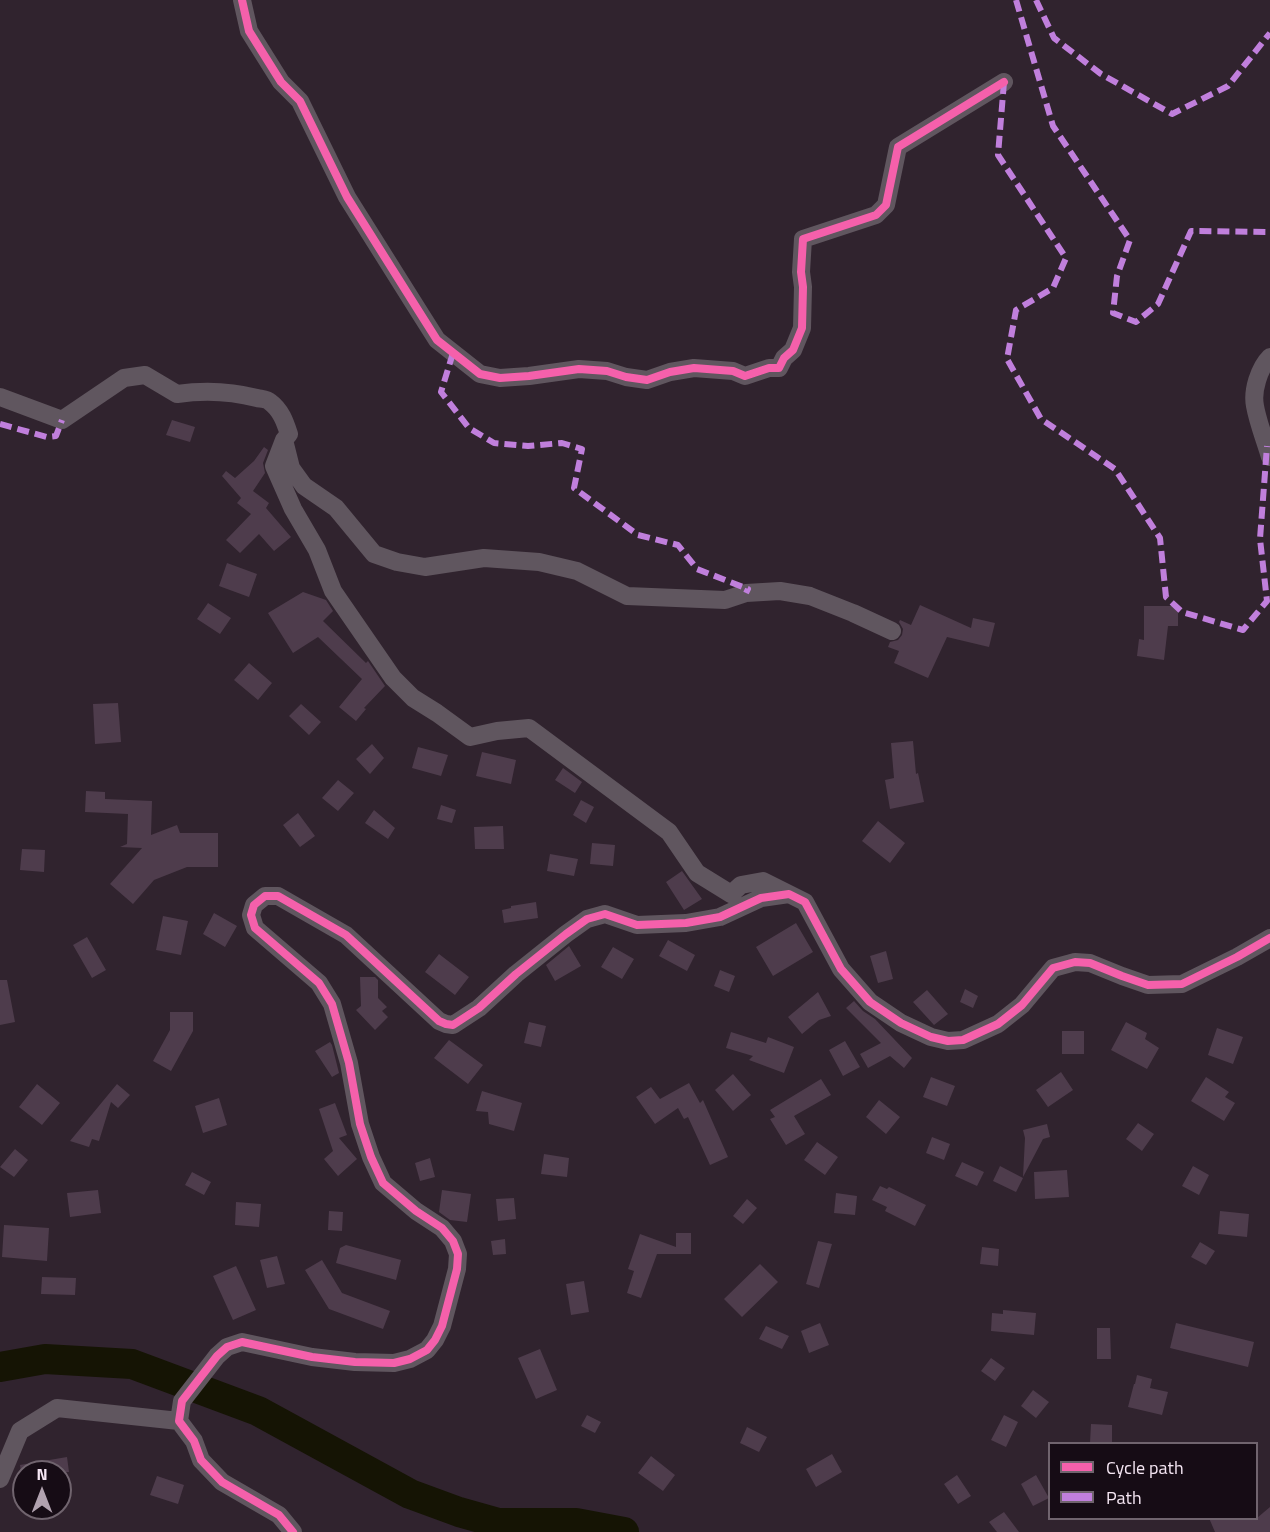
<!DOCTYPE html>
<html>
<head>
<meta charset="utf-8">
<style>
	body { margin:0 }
	#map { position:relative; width:1270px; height:1532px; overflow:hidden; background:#30232e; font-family:"Titillium Web",sans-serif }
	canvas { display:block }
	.legend { position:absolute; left:1048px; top:1442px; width:210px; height:78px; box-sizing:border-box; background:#160c15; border:2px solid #70646e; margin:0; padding:8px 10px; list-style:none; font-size:18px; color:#f6e7f4 }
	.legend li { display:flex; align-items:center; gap:12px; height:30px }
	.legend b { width:30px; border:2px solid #70646e }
	.north { position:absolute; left:12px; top:1460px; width:60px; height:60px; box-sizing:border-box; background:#160c15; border:2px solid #70646e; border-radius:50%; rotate:0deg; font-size:16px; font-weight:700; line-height:24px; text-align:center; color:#f6e7f4 }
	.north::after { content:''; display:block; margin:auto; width:21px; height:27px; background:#b1a2af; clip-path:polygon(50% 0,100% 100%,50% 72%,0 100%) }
</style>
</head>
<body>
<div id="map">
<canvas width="1270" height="1532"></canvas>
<ul class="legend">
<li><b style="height:8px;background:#f560ab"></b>Cycle path</li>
<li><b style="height:8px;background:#c07fdc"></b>Path</li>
</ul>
<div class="north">N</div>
</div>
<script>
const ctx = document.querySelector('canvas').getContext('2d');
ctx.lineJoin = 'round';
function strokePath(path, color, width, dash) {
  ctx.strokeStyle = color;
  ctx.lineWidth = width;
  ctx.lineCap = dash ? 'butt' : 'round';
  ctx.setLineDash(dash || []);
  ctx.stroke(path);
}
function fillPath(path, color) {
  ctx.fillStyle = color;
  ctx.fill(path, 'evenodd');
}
const river = new Path2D(`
	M0,1367L45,1359L132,1364L258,1411L410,1494L459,1512L498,1523H576L624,1532`);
const building = new Path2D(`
	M172,420L195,427L190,442L166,435Z
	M264,447L268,450L263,463L265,473L253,491L269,503L266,508L291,537L274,551L259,534L240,553L226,540L251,514L237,503L241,498L222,476L226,471L235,478L254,461Z
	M227,563L257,574L249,597L219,586Z
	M303,592L326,600L333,611L323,621L366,663L368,661L385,686L364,708L366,709L356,721L339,707L362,679L318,637L293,653L268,613Z
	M208,603L231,618L220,634L197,619Z
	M920,605L971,628L973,618L995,623L989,647L947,637L928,678L894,663L899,651L888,647L890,642L898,640L902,635L903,629L899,622L900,620L911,625Z
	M1144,606H1178V626H1168L1164,660L1137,656L1139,639L1144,640Z
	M249,663L272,683L258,700L234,680Z
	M118,703L121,742L95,744L93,704Z
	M301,704L321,722L309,735L289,716Z
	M913,741L916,774L918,773L924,802L890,809L885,780L894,778L891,743Z
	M372,744L384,758L370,774L356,759Z
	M418,747L448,755L441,776L412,768Z
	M482,752L516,760L511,784L476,776Z
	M563,768L582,782L575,793L555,780Z
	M338,780L354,793L338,811L322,798Z
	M86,791L105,792V799L152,801L151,835L177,825L180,833H218V867H187L154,880L133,904L110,884L142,848L120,847L127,844L128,814L85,812Z
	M581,800L594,807L586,823L573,815Z
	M441,805L456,810L452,823L437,819Z
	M374,810L395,828L388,839L365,823Z
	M298,813L315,836L300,847L283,825Z
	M878,821L905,843L890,863L862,841Z
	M503,826L504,849H475L474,827Z
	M592,843L615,845L613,866L590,864Z
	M22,849L45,850L44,872L20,870Z
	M550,854L578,859L574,876L547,871Z
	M682,871L702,899L684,910L666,882Z
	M536,902L538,918L504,923L502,910L511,908V906Z
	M214,913L237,926L225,947L203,934Z
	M163,916L188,921L181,955L156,950Z
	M796,923L813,952L773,976L756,947Z
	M87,937L106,970L92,978L73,945Z
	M668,940L695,955L687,971L659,956Z
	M569,946L581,966L555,981L546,965Z
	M613,947L634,959L622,979L601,967Z
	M886,951L893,979L878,983L870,956Z
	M439,954L469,977L455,995L425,972Z
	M720,970L735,976L729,992L714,986Z
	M360,977H375L378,980V998L387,1007L382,1011L388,1017L375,1030L356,1010L361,1006Z
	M0,980H7L15,1022L0,1025Z
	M965,989L978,996L973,1008L960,1002Z
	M927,990L948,1014L934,1025L913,1002Z
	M818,992L831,1016L819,1020L802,1034L788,1017Z
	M854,1001L863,1011L875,1019L912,1058L904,1068L890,1056L868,1068L860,1054L881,1043L846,1008Z
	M170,1012H193V1031L171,1071L153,1061L170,1030Z
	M529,1022L546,1026L541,1047L524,1043Z
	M1126,1022L1147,1033L1145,1039L1159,1048L1147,1069L1111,1050Z
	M1217,1028L1243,1037L1233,1064L1208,1055Z
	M1062,1031H1084V1054H1062Z
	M731,1032L766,1043L768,1037L794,1047L784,1073L749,1060L753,1056L726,1048Z
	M449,1040L483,1065L468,1084L434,1058Z
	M845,1041L860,1067L843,1076L829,1050Z
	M330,1042L332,1045L339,1073L332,1077L315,1051Z
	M1061,1072L1073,1090L1048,1107L1036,1090Z
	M733,1074L751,1095L733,1111L715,1090Z
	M931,1077L955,1086L947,1106L923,1097Z
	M1206,1077L1229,1092L1225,1097L1235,1103L1224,1121L1191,1101Z
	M821,1079L831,1095L794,1116L805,1134L786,1145L770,1119L775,1117L770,1110Z
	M689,1083L700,1103L703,1100L728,1157L710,1165L688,1117L684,1119L678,1108L655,1124L636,1097L651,1087L660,1099Z
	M37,1084L60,1103L42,1125L19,1107Z
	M117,1084L130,1095L118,1108L111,1102L99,1141L92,1139L89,1147L70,1141Z
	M482,1091L522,1103L514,1131L489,1124L488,1112L476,1111Z
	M219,1098L227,1125L203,1133L195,1106Z
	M879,1100L900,1117L886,1134L866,1117Z
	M335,1103L347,1135L339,1138L357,1159L338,1176L324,1159L333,1151L319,1109Z
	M1138,1123L1154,1134L1142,1151L1126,1139Z
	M1047,1124L1050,1137L1043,1139L1023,1177L1025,1138L1023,1130Z
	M932,1137L950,1144L944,1160L926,1153Z
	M817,1142L838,1157L825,1175L804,1160Z
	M15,1149L28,1160L14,1177L0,1167Z
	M544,1154L569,1158L567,1177L541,1174Z
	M430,1158L435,1177L420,1181L415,1163Z
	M962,1162L984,1172L977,1186L955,1176Z
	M1000,1166L1023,1178L1016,1192L993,1181Z
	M1193,1166L1209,1175L1199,1195L1182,1186Z
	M1067,1170L1069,1197L1035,1199L1034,1172Z
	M192,1172L211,1182L204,1195L185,1185Z
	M880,1186L887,1189L889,1187L926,1205L915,1226L885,1211L887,1207L872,1200Z
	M98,1190L101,1213L70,1217L67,1193Z
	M442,1190L471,1194L467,1222L450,1220L439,1212Z
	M836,1193L857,1196L855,1215L834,1213Z
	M514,1198L516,1219L498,1221L496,1199Z
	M747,1199L757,1208L743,1224L733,1216Z
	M236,1202L261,1204L259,1227L235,1225Z
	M329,1211L343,1212L342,1231L328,1230Z
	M1220,1211L1249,1214L1247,1237L1218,1234Z
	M4,1225L49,1228L47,1261L2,1257Z
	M676,1233H691V1254H657L641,1298L627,1293L634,1271L628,1269L640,1234L676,1247Z
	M505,1239L506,1254L493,1255L491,1241Z
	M818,1241L832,1244L819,1288L806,1284Z
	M1200,1242L1215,1251L1206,1265L1191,1257Z
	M346,1245L401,1260L396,1280L336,1263L340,1248Z
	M982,1247L999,1249L998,1266L980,1264Z
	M277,1256L285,1284L267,1288L260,1260Z
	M322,1260L342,1293L390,1311L383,1329L329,1309L305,1270Z
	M760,1264L778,1282L742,1317L724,1299Z
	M236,1266L256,1310L233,1320L213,1276Z
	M42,1277L76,1278L75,1295L41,1294Z
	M584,1281L589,1312L571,1315L566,1284Z
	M1003,1310L1036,1313L1034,1335L991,1331L992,1313L1003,1314Z
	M820,1323L829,1345L809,1353L801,1331Z
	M1176,1323L1254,1342L1248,1367L1170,1348Z
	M766,1326L789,1336L782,1349L759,1339Z
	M1097,1328H1110L1111,1359H1097Z
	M540,1349L557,1390L536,1399L518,1358Z
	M991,1358L1005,1368L995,1381L981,1371Z
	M1137,1375L1152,1379L1150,1388L1168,1392L1162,1415L1128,1407L1134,1384H1135Z
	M1033,1390L1049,1402L1036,1418L1021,1406Z
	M587,1415L601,1422L595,1433L581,1426Z
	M1004,1415L1018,1422L1006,1447L991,1440Z
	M1091,1424L1112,1425V1443H1090Z
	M747,1427L767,1437L759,1452L740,1443Z
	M832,1454L842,1472L816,1487L806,1469Z
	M651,1456L675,1475L663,1491L638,1473Z
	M67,1457L69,1472H21L20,1465Z
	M957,1475L971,1496L958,1504L944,1484Z
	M1036,1475L1049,1498L1033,1506L1021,1484Z
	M157,1476L184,1485L178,1504L150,1495Z
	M1270,1507V1532H1215L1209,1518H1257Z
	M1004,1512L1019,1532H997L989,1522Z`);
const minor = new Path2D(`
	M242,0L249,31L281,82L300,101L347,197L418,310L437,340L480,374L500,378L529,376L579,369L607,371L626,377L647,380L670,372L694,368L733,371L745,376L769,368H779L784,358L793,350L802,328L803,287L801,272L803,239L876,215L886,205L898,147L1004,82
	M1270,357C1259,368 1252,391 1255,406C1258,423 1265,440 1270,457
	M0,397L62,420L124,378L145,375L177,394C204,390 230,391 257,398C261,399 267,399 270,402C281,410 285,422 289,434L284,440L274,466L293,509L317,550L333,591L393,678L413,698L437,713L470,737L497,731L529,728L669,832L697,873L731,894L741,885L763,881L789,894
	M284,440L291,468L304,486L336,508L374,554L397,562L425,567L484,558L539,562L577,571L627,596L725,600L746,593L780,591L810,596L853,613L892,631
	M0,1479L20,1431L57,1408L179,1421
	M293,1532L279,1515L222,1482L201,1460L194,1441L179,1421L182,1401L217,1356L227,1347L242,1342L312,1357L355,1362L394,1363L410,1359L427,1350L435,1340L442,1326L457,1269L458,1254L453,1241L442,1228L416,1211L383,1183L371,1157L360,1124L349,1063L332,1004L319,983L255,928L251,915L254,905L265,896H278L346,935L439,1021L446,1024L453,1025L479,1008L516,974L566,934L587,919L605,914L637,925L686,923L720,917L761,898L789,894L805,902L841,969L870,1002L901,1023L931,1037L948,1041L963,1040L998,1024L1022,1005L1053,968L1075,962L1090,963L1122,976L1148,985L1182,984L1237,957L1270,938`);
const quiet = new Path2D(`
	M1016,0L1053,126L1130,240L1117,276L1113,313L1136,322L1158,304L1191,231L1270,232
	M1036,0L1054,38L1101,74L1172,114L1228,86L1270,33
	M1004,82L998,155L1066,258L1053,288L1016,310L1007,359L1041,419L1115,469L1160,538L1166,597L1182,612L1243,630L1267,601L1260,539L1267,446
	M453,353L441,392L469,428L494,443L528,446L562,443L582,449L574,488L638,535L678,545L697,569L748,589L746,593
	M0,424L47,437L56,436L62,420`);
const cycleway = new Path2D(`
	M242,0L249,31L281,82L300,101L347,197L418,310L437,340L480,374L500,378L529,376L579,369L607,371L626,377L647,380L670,372L694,368L733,371L745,376L769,368H779L784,358L793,350L802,328L803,287L801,272L803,239L876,215L886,205L898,147L1004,82
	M293,1532L279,1515L222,1482L201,1460L194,1441L179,1421L182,1401L217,1356L227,1347L242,1342L312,1357L355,1362L394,1363L410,1359L427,1350L435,1340L442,1326L457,1269L458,1254L453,1241L442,1228L416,1211L383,1183L371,1157L360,1124L349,1063L332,1004L319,983L255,928L251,915L254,905L265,896H278L346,935L439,1021L446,1024L453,1025L479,1008L516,974L566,934L587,919L605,914L637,925L686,923L720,917L761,898L789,894L805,902L841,969L870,1002L901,1023L931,1037L948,1041L963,1040L998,1024L1022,1005L1053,968L1075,962L1090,963L1122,976L1148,985L1182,984L1237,957L1270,938`);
strokePath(river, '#151404', 30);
fillPath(building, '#4e3c4c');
strokePath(minor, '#60565f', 18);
strokePath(quiet, '#c07fdc', 6, [12, 6]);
strokePath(cycleway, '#f560ab', 8);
</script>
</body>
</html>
